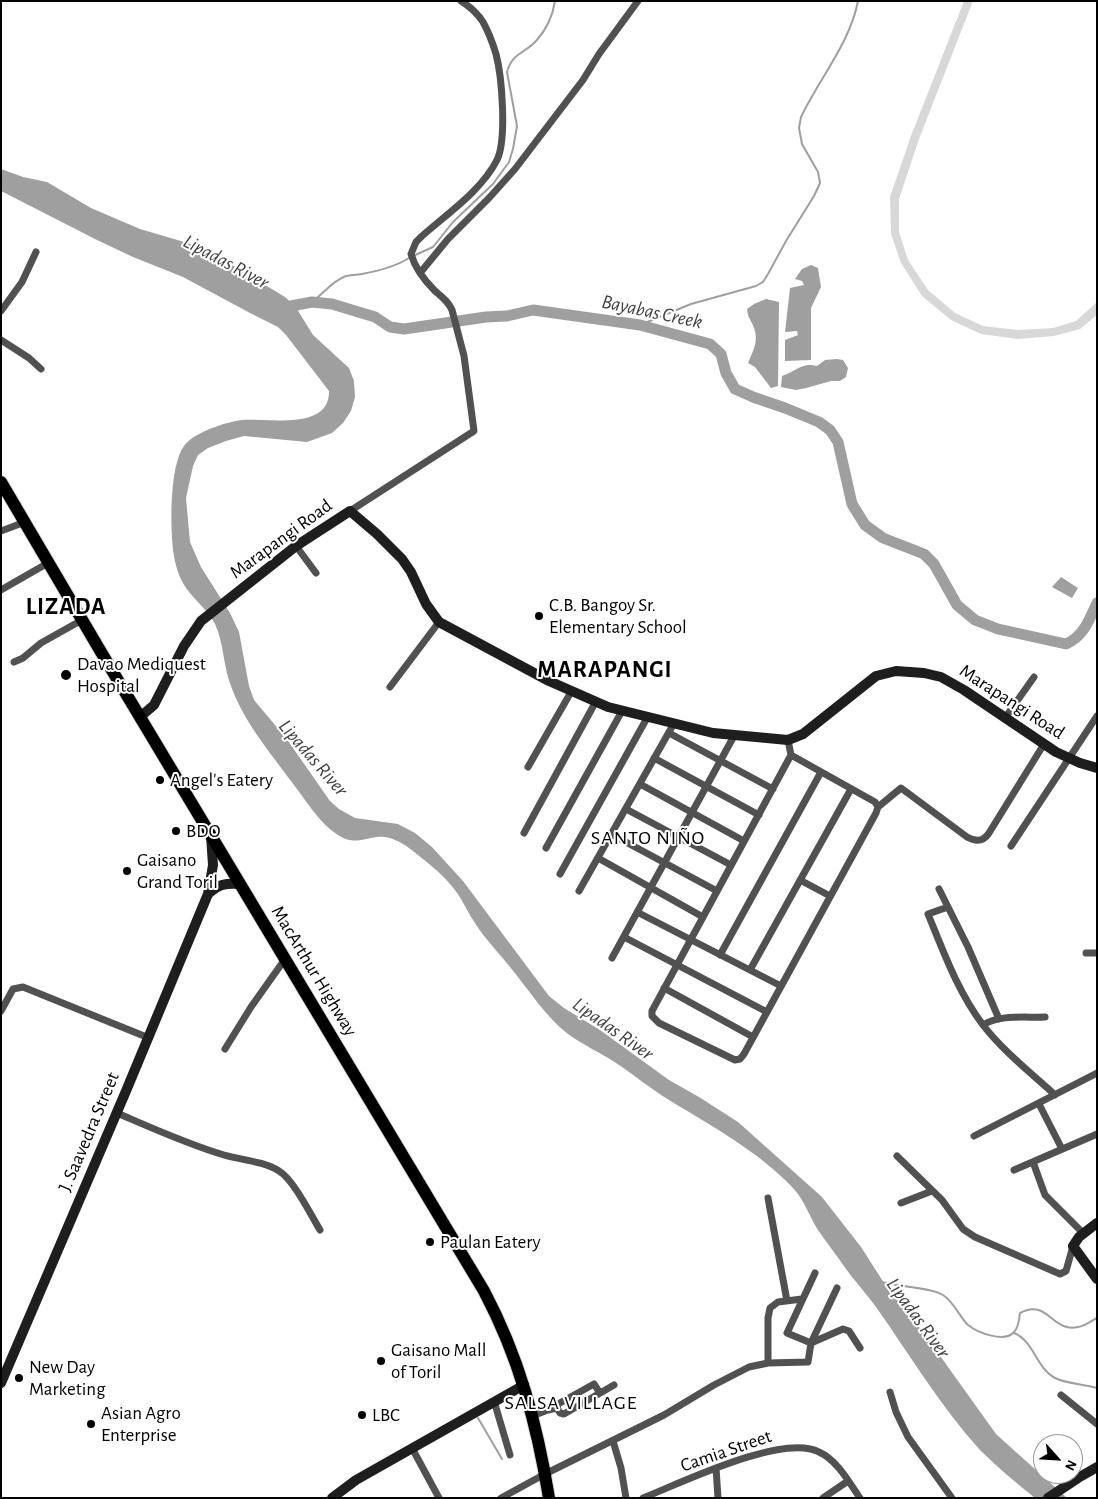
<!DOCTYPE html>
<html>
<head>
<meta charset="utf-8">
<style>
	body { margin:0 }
	#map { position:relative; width:1098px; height:1499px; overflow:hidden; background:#fff; font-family:"Alegreya Sans",sans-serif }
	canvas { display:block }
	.frame { position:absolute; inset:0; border:2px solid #000; pointer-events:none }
	.north { position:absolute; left:1033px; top:1434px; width:50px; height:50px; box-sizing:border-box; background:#fff; border:1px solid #999; border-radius:50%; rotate:116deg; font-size:14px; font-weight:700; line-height:20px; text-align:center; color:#000 }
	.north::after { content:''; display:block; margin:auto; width:18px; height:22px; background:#000; clip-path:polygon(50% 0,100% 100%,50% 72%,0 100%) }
</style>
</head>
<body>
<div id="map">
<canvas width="1098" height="1499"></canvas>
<div class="frame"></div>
<div class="north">N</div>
</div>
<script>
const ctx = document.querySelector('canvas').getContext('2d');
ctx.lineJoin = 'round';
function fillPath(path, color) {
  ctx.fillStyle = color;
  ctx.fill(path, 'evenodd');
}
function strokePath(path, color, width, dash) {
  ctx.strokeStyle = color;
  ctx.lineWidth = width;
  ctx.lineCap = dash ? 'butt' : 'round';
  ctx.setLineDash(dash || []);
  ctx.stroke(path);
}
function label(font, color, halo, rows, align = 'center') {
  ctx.font = font + ' "Alegreya Sans",sans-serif';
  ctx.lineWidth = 4;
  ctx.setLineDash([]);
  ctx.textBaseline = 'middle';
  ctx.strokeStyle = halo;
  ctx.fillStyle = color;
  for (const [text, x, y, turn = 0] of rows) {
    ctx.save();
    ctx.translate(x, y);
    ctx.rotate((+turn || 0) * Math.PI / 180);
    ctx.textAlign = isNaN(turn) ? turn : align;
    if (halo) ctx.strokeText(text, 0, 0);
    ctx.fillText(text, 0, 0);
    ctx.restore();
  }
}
const green = new Path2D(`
	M964,1H973L919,139L899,199V232L908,260L928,290L955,313L983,326L1018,330L1053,328L1076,321L1097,302V315L1080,329L1054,336L1018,339L981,334L951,320L922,296L901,263L891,234L890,197L911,136Z`);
const water = new Path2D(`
	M1,169L23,177L47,182L91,208L140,229L191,244L212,253L285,297L295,306L313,335L349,368L354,381L355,397L351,411L343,423L332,433L307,442L244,436L226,441L208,448L198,455L193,466L186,498L190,542L201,567L230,613L239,632L249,686L254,700L286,738L330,801L339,809L355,818L398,824L415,833L432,847L463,881L549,996L564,1008L600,1030L669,1080L699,1097L738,1122L822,1197L861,1247L884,1283L923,1332L996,1434L1067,1498H1035C1016,1483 997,1467 980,1450C940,1406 910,1355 876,1307C867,1294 855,1282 846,1269C837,1256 827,1243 818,1230C809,1216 805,1201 793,1188C759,1152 712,1126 669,1100C651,1089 634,1075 616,1063C601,1053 583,1045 568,1034C545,1016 529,990 510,967C499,953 485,939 475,923C466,910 461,895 449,883C439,871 425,861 413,851C403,843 390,835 377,837C361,839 354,845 338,835C319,823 305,799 291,781C269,751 244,722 231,686C223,666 224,643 215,624C209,612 198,603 190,593C181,583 176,569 174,556C170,531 169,466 184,446C194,432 226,422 242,420C268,418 330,431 329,391L286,335L278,327L250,313L183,277L133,257L97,240L1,191Z
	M811,265L818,268L821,287L811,308V360L785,361V340L798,335L797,331L785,332L790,288L804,285L802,281L795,279L802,269Z
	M766,299L779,302L778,386L771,388L755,367L748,363C753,351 759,341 754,328C751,319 748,319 747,309L754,304Z
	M837,359L843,360L848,368L846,377L840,381H831L806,388L796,390L781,387L782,376C797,371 801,362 817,366L825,360Z
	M1061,577L1078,588L1072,598L1052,587Z`);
const stream = new Path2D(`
	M413,256L433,247L453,222L493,184L509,162L513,149L517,126L507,72C512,53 524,54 536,41C546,30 553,15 555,1
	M312,302C324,293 332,281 346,276C351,275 357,275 362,274C378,271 395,267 409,258
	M640,325L691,304L756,286L763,282L768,274L786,241L814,196L820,183L818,172L802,144L799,128L801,117C819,79 850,43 858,1
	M882,1282C898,1287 931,1287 943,1295C954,1302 959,1316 968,1325C978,1333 1005,1343 1014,1332C1019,1327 1019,1319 1020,1313C1048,1298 1052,1333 1078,1327C1085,1326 1091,1321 1097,1318
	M1014,1333C1034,1341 1036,1368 1055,1378C1067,1384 1084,1384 1097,1388
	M478,1418L502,1459`);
const river = new Path2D(`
	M281,308L312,302L332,304L375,317L390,327L404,329L486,317L507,316L533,310L640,325L710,344L721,354L726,373L735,389L753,397L785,408L819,422L830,430L838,442L852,504L865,525L883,538L924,554L934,564L957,605L975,620L998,629L1066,644C1084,636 1089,620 1097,603`);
const street = new Path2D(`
	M420,273L448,239L489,198L515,169L583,80L599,54L638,1
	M1,311L22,282L36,252
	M1,340L29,358L41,369
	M350,511L474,431L464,356L452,310C448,301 442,297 435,291C425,281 415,268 411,254L416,242L422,236C448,213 481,191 497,160C507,139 502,77 496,54C493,44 488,31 483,22C478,14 469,6 461,1
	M1,531L25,522
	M296,546L316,573
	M1,590L48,563
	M14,662L23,658L41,643L82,620
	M390,687L439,622
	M1005,718L1034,677
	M669,733L773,789
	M788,740L791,755L652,1011V1016L659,1023L735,1060L740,1059L744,1054L876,813L878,807L901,788L967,837C976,842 983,842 989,833L1044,744
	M791,755L875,802L878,807
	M654,758L759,815
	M528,767L571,692
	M640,784L744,841
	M626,809L731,865
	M524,833L595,703
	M611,834L717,891
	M1011,846L1097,716
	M546,848L622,711
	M598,858L703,917
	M560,874L647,718
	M800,880L830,896
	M939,889L968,947L999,1019
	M579,891L673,725
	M948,907L928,914C944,953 958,992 983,1025C1003,1051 1031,1073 1055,1095
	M637,912L781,986
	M624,937L767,1012
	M1086,953H1097
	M720,955L821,772
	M612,958L734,736
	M750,970L851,789
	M664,988L753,1037
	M1,1011L13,989L23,987L149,1038
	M983,1025C1000,1014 1026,1018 1045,1017
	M225,1049L251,1007L285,959
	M1039,1104L1062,1149
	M117,1113C152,1128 187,1144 224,1155C241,1160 263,1161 279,1171C293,1179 311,1215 320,1230
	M974,1136L1097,1073
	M897,1156L942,1200L963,1229L975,1237L1060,1274L1066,1271L1073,1246
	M1033,1162L1045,1195L1083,1233
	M1014,1170L1097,1134
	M768,1198L787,1301
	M901,1203L932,1191
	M815,1273L787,1333L811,1343L843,1329L849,1331L860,1348
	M768,1363V1318L770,1308L778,1302L802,1299
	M890,1392L896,1412L908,1437L952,1498
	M1061,1395L1097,1424
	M494,1401L510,1455
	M557,1408L558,1404L594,1384L600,1393
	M532,1416L548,1410L557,1408L560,1413L564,1414L614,1385
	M613,1441L621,1468L626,1498
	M412,1448L439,1498
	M716,1468L718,1498
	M501,1498L545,1474L664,1415L714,1385L749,1367L768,1363L808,1362L811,1343L837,1288
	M643,1498C681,1483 783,1433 819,1452C837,1460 849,1482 860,1498
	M823,1498L848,1481`);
const secondary = new Path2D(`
	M140,717L154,705L184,646L201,621L296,546L350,511L377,534L402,559L411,572L426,604L439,622L549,681L608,707L713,733L788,740L803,734L876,676L896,671L924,673L941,677L964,690L1056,752L1080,763L1097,768
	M208,894C219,884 225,883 240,884
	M1097,1223L1079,1237L1073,1246L1097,1279
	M1,1383L126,1091L208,894L213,865L211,836
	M332,1498L356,1480L524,1385
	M1048,1498L1078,1478L1097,1467`);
const highway = new Path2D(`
	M1,482L101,652L484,1291C519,1357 537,1424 549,1498`);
const markers = [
	[539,616,5,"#000"],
	[66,675,6,"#000"],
	[160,780,5,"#000"],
	[176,831,5,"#000"],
	[127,871,5,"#000"],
	[430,1242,5,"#000"],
	[381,1361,5,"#000"],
	[19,1378,5,"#000"],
	[362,1415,5,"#000"],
	[91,1424,5,"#000"]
];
const streetNames = [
	["Marapangi Road",281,539,-36],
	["Marapangi Road",1012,702,33],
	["MacArthur Highway",314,971,59],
	["J. Saavedra Street",89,1132,-67],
	["Camia Street",726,1451,-19]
];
const poiNames = [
	["C.B. Bangoy Sr.",549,605],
	["Elementary School",549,627],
	["Davao Mediquest",77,664],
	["Hospital",77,686],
	["Angel's Eatery",170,780],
	["BDO",186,831],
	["Gaisano",137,860],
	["Grand Toril",137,882],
	["Paulan Eatery",440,1242],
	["Gaisano Mall",391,1350],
	["of Toril",391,1372],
	["New Day",29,1367],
	["Marketing",29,1389],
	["Asian Agro",101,1413],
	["Enterprise",101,1435],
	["LBC",372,1415]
];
const waterNames = [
	["Lipadas River",226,262,28],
	["Bayabas Creek",652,312,12],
	["Lipadas River",313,758,49],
	["Lipadas River",613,1029,35],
	["Lipadas River",918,1318,54]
];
const neighbourhoodNames = [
	["SANTO NIÑO",648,838],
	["SALSA VILLAGE",571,1403]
];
const districtNames = [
	["LIZADA",66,607],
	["MARAPANGI",605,670]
];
fillPath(green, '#d8d8d8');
fillPath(water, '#9f9f9f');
strokePath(stream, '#9f9f9f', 2);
strokePath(river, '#9f9f9f', 11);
strokePath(highway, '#dbdbdb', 14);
strokePath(street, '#515151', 7);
strokePath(secondary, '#1e1e1e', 10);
strokePath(highway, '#000', 12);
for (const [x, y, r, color] of markers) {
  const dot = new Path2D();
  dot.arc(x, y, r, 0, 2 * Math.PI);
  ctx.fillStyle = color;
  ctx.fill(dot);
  strokePath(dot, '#fff', 2);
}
label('19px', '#000', '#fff', streetNames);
label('19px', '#000', '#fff', poiNames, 'left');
label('italic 20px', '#404040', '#fff', waterNames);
ctx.letterSpacing = '1px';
label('20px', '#000', '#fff', neighbourhoodNames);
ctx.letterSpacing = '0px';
ctx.letterSpacing = '1px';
label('bold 24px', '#000', '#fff', districtNames);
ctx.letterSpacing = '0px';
</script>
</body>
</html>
